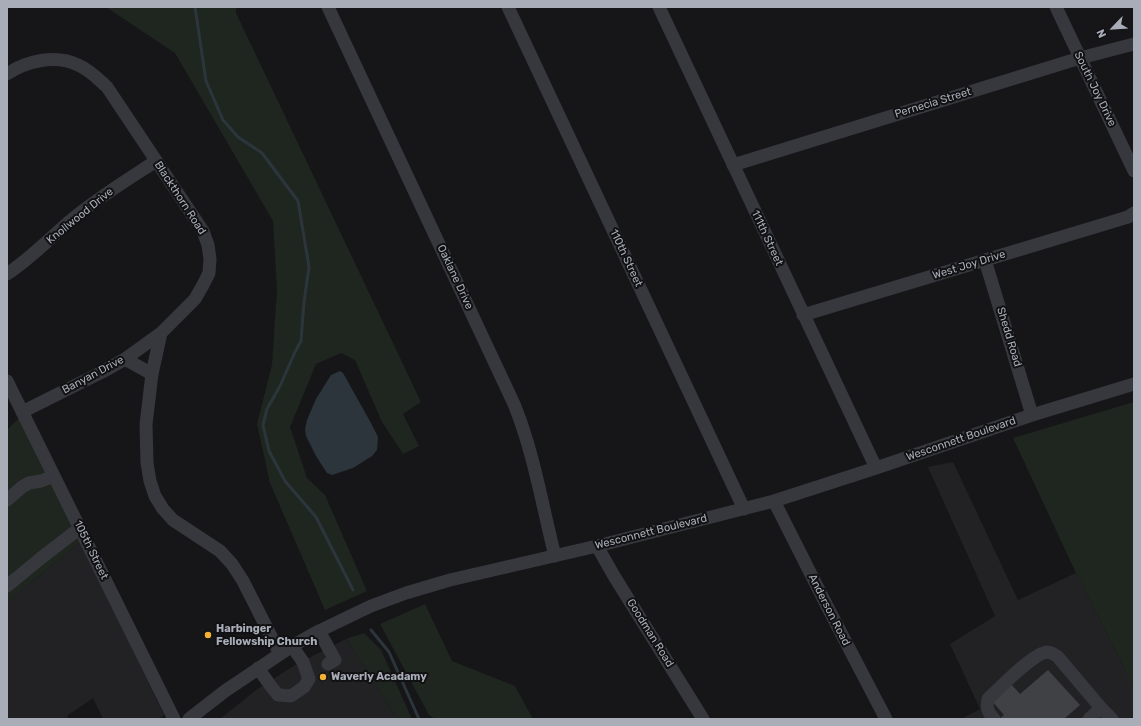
<!DOCTYPE html>
<html>
<head>
<meta charset="utf-8">
<style>
	body { margin:0 }
	#map { position:relative; width:1141px; height:726px; overflow:hidden; background:#161618; font-family:Rubik,sans-serif }
	canvas { display:block }
	.frame { position:absolute; inset:0; border:8px solid #a8adb8; pointer-events:none }
	.north { position:absolute; left:1093px; top:8px; width:40px; height:40px; -webkit-text-stroke:3px #111113; paint-order:stroke; rotate:245deg; font-size:11px; font-weight:700; line-height:16px; text-align:center; color:#a8adb8 }
	.north::after { content:''; display:block; margin:auto; width:14px; height:18px; background:#a8adb8; clip-path:polygon(50% 0,100% 100%,50% 72%,0 100%) }
</style>
</head>
<body>
<div id="map">
<canvas width="1141" height="726"></canvas>
<div class="frame"></div>
<div class="north">N</div>
</div>
<script>
const ctx = document.querySelector('canvas').getContext('2d');
ctx.lineJoin = 'round';
function fillPath(path, color) {
  ctx.fillStyle = color;
  ctx.fill(path, 'evenodd');
}
function strokePath(path, color, width, dash) {
  ctx.strokeStyle = color;
  ctx.lineWidth = width;
  ctx.lineCap = dash ? 'butt' : 'round';
  ctx.setLineDash(dash || []);
  ctx.stroke(path);
}
function label(font, color, halo, rows, align = 'center') {
  ctx.font = font + ' Rubik,sans-serif';
  ctx.lineWidth = 4;
  ctx.setLineDash([]);
  ctx.textBaseline = 'middle';
  ctx.strokeStyle = halo;
  ctx.fillStyle = color;
  for (const [text, x, y, turn = 0] of rows) {
    ctx.save();
    ctx.translate(x, y);
    ctx.rotate((+turn || 0) * Math.PI / 180);
    ctx.textAlign = isNaN(turn) ? turn : align;
    if (halo) ctx.strokeText(text, 0, 0);
    ctx.fillText(text, 0, 0);
    ctx.restore();
  }
}
const built = new Path2D(`
	M953,462L1018,600L1076,573L1134,687V719H961L980,709L950,644L995,616L928,467Z
	M81,542L164,715L159,719H103L93,698L67,716L69,719H7V602Z
	M346,639L397,719H220L256,690L295,665Z`);
const green = new Path2D(`
	M106,7H236V13L421,402L403,414L419,446L403,454L382,422L355,360L341,353L316,364L290,427L307,478L325,495L367,591L325,610L270,483L257,424L272,365L277,289L273,221L175,53Z
	M1134,402V687L1076,573L1013,438Z
	M20,417L81,542L7,602V430Z
	M425,604L452,661L515,686L533,719H435L429,715L380,624Z
	M364,633L381,650L412,719H397L346,639Z`);
const water = new Path2D(`
	M340,371L343,373L371,423L378,437L377,450L372,456L353,468L332,475L327,473L316,456L306,436L305,429L307,420L316,399L331,375Z`);
const stream = new Path2D(`
	M195,7L206,81L223,120L238,137L262,153L298,201L309,267L304,302L301,341L295,352L280,386L267,409L263,425L269,451L285,481L316,517L353,590
	M371,630L389,652L419,719`);
const building = new Path2D(`
	M1048,670L1080,705L1064,719H999L1004,715L992,701L1011,684L1020,694Z`);
const minor = new Path2D(`
	M328,7L514,404C534,453 542,505 555,556
	M508,7L744,509
	M659,7L876,468
	M1056,7L1134,171
	M7,74C26,61 56,54 78,65C90,70 98,79 107,87L203,231L208,245L210,259L209,273L203,285L195,299L161,333L152,374L146,424L147,463L150,481L155,496L163,509L173,520L220,551L232,564L243,581L280,654
	M733,165L1080,58L1134,44
	M985,260L1032,415
	M7,274C30,259 49,239 70,221C97,198 127,180 156,161
	M803,315L1128,217L1134,213
	M125,359L152,374
	M7,381L174,719
	M22,412L104,371L125,359L161,333
	M7,500L22,487L29,483L41,481L54,476
	M774,501L827,606L886,719
	M597,546L614,576L703,719
	M7,586L41,558L80,528
	M319,631L335,660L328,664
	M258,668L270,685L278,695L291,696L304,687L309,679L303,662L292,646
	M189,719L225,691L292,646L319,631L371,606L406,593L450,580L597,546L774,501L876,468L1032,415L1134,384
	M994,719C988,712 986,709 988,699C1000,688 1032,654 1047,652C1051,652 1054,654 1058,657L1101,708
	M1089,719L1101,708L1112,719`);
const markers = [
	[208,635,4,"#f2b134"],
	[323,677,4,"#f2b134"]
];
const streetNames = [
	["South Joy Drive",1095,89,64],
	["Pernecia Street",933,103,-17],
	["Blackthorn Road",180,198,57],
	["Knollwood Drive",80,216,-39],
	["111th Street",767,238,65],
	["110th Street",626,258,65],
	["West Joy Drive",969,265,-17],
	["Oaklane Drive",455,277,65],
	["Shedd Road",1009,337,73],
	["Banyan Drive",93,375,-28],
	["Wesconnett Boulevard",961,439,-19],
	["Wesconnett Boulevard",651,532,-14],
	["105th Street",91,550,64],
	["Anderson Road",829,610,63],
	["Goodman Road",650,633,58]
];
const poiNames = [
	["Harbinger",216,629],
	["Fellowship Church",216,642],
	["Waverly Acadamy",331,677]
];
fillPath(built, '#222225');
fillPath(green, '#1e261f');
fillPath(water, '#2c353c');
strokePath(stream, '#2c353c', 3);
fillPath(building, '#404145');
strokePath(minor, '#37383d', 13);
for (const [x, y, r, color] of markers) {
  const dot = new Path2D();
  dot.arc(x, y, r, 0, 2 * Math.PI);
  ctx.fillStyle = color;
  ctx.fill(dot);
  strokePath(dot, '#111113', 1.5);
}
label('11px', '#a8adb8', '#111113', streetNames);
label('bold 11px', '#a8adb8', '#111113', poiNames, 'left');
</script>
</body>
</html>
